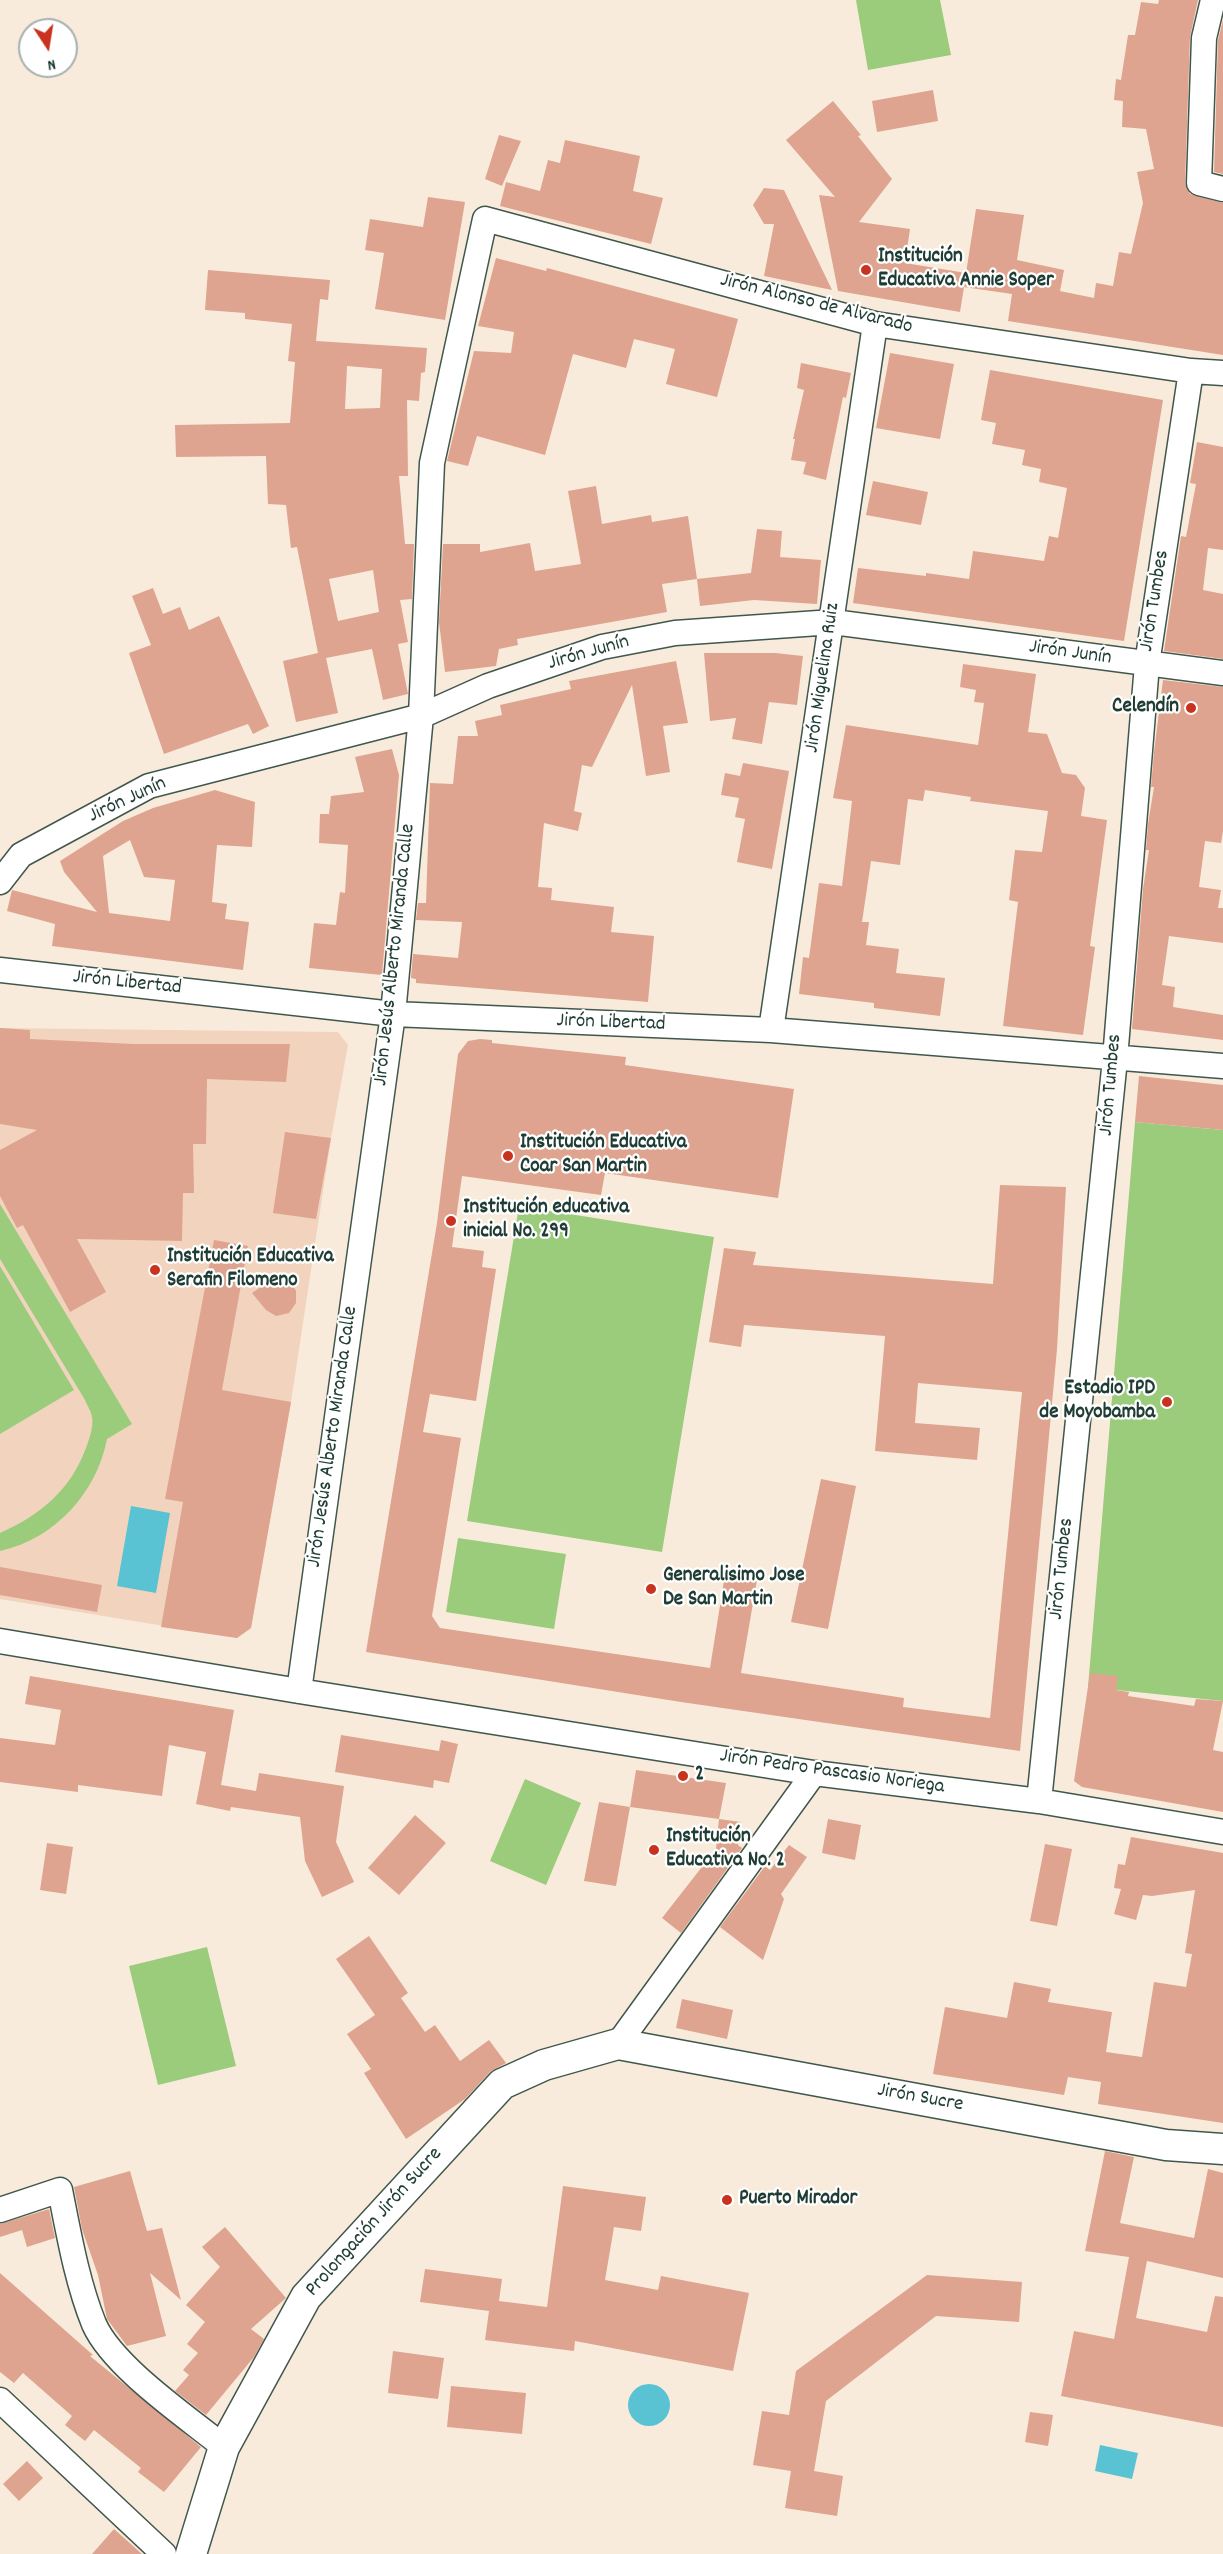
<!DOCTYPE html>
<html>
<head>
<meta charset="utf-8">
<style>
	body { margin:0 }
	#map { position:relative; width:1223px; height:2554px; overflow:hidden; background:#f9ebdb; font-family:Dekko,sans-serif }
	canvas { display:block }
	.north { position:absolute; left:18px; top:18px; width:60px; height:60px; box-sizing:border-box; background:#fff; border:2px solid #a5b1ae; border-radius:50%; rotate:168deg; font-size:16px; font-weight:700; line-height:24px; text-align:center; color:#1f3d34 }
	.north::after { content:''; display:block; margin:auto; width:21px; height:27px; background:#c8321e; clip-path:polygon(50% 0,100% 100%,50% 72%,0 100%) }
</style>
</head>
<body>
<div id="map">
<canvas width="1223" height="2554"></canvas>
<div class="north">N</div>
</div>
<script>
const ctx = document.querySelector('canvas').getContext('2d');
ctx.lineJoin = 'round';
function fillPath(path, color) {
  ctx.fillStyle = color;
  ctx.fill(path, 'evenodd');
}
function strokePath(path, color, width, dash) {
  ctx.strokeStyle = color;
  ctx.lineWidth = width;
  ctx.lineCap = dash ? 'butt' : 'round';
  ctx.setLineDash(dash || []);
  ctx.stroke(path);
}
function label(font, color, halo, rows, align = 'center') {
  ctx.font = font + ' Dekko,sans-serif';
  ctx.lineWidth = 4.5;
  ctx.setLineDash([]);
  ctx.textBaseline = 'middle';
  ctx.strokeStyle = halo;
  ctx.fillStyle = color;
  for (const [text, x, y, turn = 0] of rows) {
    ctx.save();
    ctx.translate(x, y);
    ctx.rotate((+turn || 0) * Math.PI / 180);
    ctx.textAlign = isNaN(turn) ? turn : align;
    if (halo) ctx.strokeText(text, 0, 0);
    ctx.fillText(text, 0, 0);
    ctx.restore();
  }
}
const built = new Path2D(`
	M0,1028L338,1032L348,1045L331,1139L291,1402L251,1628L237,1638L0,1599Z`);
const green = new Path2D(`
	M856,0H940L951,55L868,70Z
	M1135,1122L1223,1130V1701L1088,1687Z
	M0,1204L132,1424L107,1439C97,1492 55,1539 0,1551V1533C40,1515 70,1491 86,1448C89,1440 94,1426 92,1417C91,1411 87,1405 85,1400L0,1259Z
	M519,1206L714,1237L662,1552L467,1521Z
	M0,1266L74,1390L0,1434Z
	M458,1538L566,1554L554,1629L446,1612Z
	M525,1779L581,1803L546,1885L490,1861Z
	M207,1947L236,2066L158,2085L129,1966Z`);
const water = new Path2D(`
	M131,1506L170,1513L156,1593L117,1586Z
	M628 2405a21 21 0 1 1 42 0a21 21 0 1 1-42 0Z
	M1100,2445L1138,2453L1132,2479L1095,2471Z`);
const building = new Path2D(`
	M1159,0H1198L1190,37L1185,183L1190,194L1223,203V355L1008,321L1012,294L964,287L960,312L838,291L819,195L835,197L786,140L833,101L861,135L858,136L892,179L859,222L910,229L905,263L966,273L976,209L1024,215L1017,260L1064,270L1060,291L1094,298L1096,283L1113,286L1119,252L1131,254L1143,203L1137,172L1154,169L1146,129L1122,127L1123,101L1114,100L1116,79L1121,80L1128,35H1135L1141,2L1158,4Z
	M1223,20V174L1214,172L1218,40Z
	M933,90L938,121L877,132L872,101Z
	M499,135L521,141L502,186L485,179Z
	M565,140L640,156L633,191L663,198L651,244L500,206L506,182L540,191L548,160L560,163Z
	M764,188L784,190L832,290L764,276L774,224H764L753,205Z
	M428,197L465,202L445,320L375,309L384,253L365,250L370,219L423,227Z
	M496,258L546,271L547,268L738,319L717,397L666,384L675,349L634,339L626,368L573,354L545,455L477,436L468,466L447,461L474,351L511,353L514,332L478,326Z
	M208,270L330,280L328,300L320,299L316,341L427,348L425,372L421,373L419,401L407,400L408,476H399L405,544H414L412,599L400,600L408,642L398,644L408,694L383,700L372,649L326,658L338,713L296,722L283,661L318,653L297,547L291,548L286,505L268,504L266,456L176,457L175,425L290,423L295,362L288,361L292,324L245,319V313L205,310ZM347,366L382,369L380,408L345,409ZM373,570L379,612L338,621L329,579Z
	M890,353L954,364L940,439L876,428Z
	M801,363L851,373L846,398L843,397L826,480L803,474L806,462L791,460L795,439H793L804,390L797,388Z
	M990,370L1163,400L1124,641L853,603L858,568L926,576V573L969,579L973,551L1044,561L1049,536L1058,538L1067,488L1039,482L1041,469L1022,465L1025,450L992,444L996,423L981,420Z
	M1197,442L1223,447V550L1208,548L1203,590L1223,594V659L1164,651L1181,536L1186,537L1196,484L1190,483Z
	M873,481L928,492L921,525L866,515Z
	M596,486L602,524L651,515L652,522L688,516L697,579L662,584L667,612L517,639L518,645L499,649L496,666L445,672L439,622L443,544H480V552L530,543L535,571L581,564L568,491Z
	M757,529L782,531L780,557L821,560L817,604L754,600L700,606L697,579L751,573Z
	M153,588L163,614L180,607L189,630L219,616L269,726L253,734L248,724L164,754L129,653L151,645L132,596Z
	M704,653H775L803,656L797,705L769,702L762,744L732,739L736,718L710,721Z
	M676,661L688,723L663,726L670,772L646,776L632,685L592,767L582,765L574,811L582,813L578,831L544,823L538,887L552,888L551,900L614,907L611,932L654,936L648,1002L416,983V979L411,978L413,954L458,958L462,922L416,920L418,903H426L430,783L453,784L458,736H478L475,721L502,715L500,705L571,689L569,681Z
	M963,664L1036,674L1028,732L1047,734L1062,773L1076,775L1085,788L1081,816L1107,820L1090,946L1095,947L1083,1035L1003,1026L1018,902L1009,900L1015,850L1042,852L1048,811L970,801L971,797L925,790L923,801L908,799L900,865L871,861L862,922H869L866,945L899,949L896,973L945,978L940,1016L874,1008V1003L799,994L803,957L809,958L819,883L842,886L852,801L833,798L846,725L978,745L984,703L974,702L976,690L960,687Z
	M1163,680L1223,687V831L1221,843L1205,841L1199,887L1221,890L1218,908H1223V943L1169,936L1162,985L1175,987L1173,1007L1223,1015V1040L1132,1029L1143,889L1149,850H1146L1148,824L1154,787H1151L1154,752Z
	M392,749L399,775L382,975L309,968L314,923L336,925L340,892L345,893L348,845L319,843L320,814H329L331,796L364,792L355,757Z
	M743,763L789,771L772,869L737,862L745,819L735,817L739,798L721,795L725,773L740,776Z
	M215,790L255,802L252,847L217,845L212,902L227,904L225,919L249,922L243,970L52,946L55,924L7,911L12,890L97,912L64,872L60,861L123,821L153,808ZM130,840L144,877L175,880L170,921L109,913L103,856Z
	M0,1028L30,1030V1039L134,1044H290L286,1082L207,1079L206,1144H193L194,1193H183L182,1241L77,1239L106,1292L70,1312L23,1225L17,1228L0,1196V1150L37,1130L0,1124Z
	M480,1039L492,1040V1043L626,1057L625,1065L794,1089L778,1198L605,1173L601,1195L462,1176L452,1247L484,1251L482,1267L496,1269L476,1401L430,1394L423,1432L461,1438L432,1616L440,1628L710,1668L726,1568L758,1574L741,1673L904,1698L903,1707L990,1718L1022,1392L918,1383L915,1423L980,1428L977,1460L875,1451L885,1336L744,1325L741,1347L709,1342L724,1248L756,1252L753,1265L993,1284L1000,1185L1066,1187L1057,1349L1020,1751L681,1702L366,1652L437,1223L458,1054L468,1041Z
	M1139,1076L1223,1085V1130L1135,1122Z
	M285,1132L331,1138L316,1219L273,1213Z
	M214,1240L248,1246L222,1390L291,1402L251,1628L237,1638L161,1627L183,1502L165,1499Z
	M282,1279L293,1285L296,1291V1303L289,1313L276,1316L266,1310L252,1293L271,1280Z
	M821,1479L856,1486L828,1629L791,1622Z
	M0,1567L102,1585L97,1612L0,1595Z
	M1090,1673L1118,1676L1116,1690L1129,1692L1128,1696L1194,1706L1196,1699L1223,1701L1213,1750L1223,1752V1812L1082,1787L1074,1781Z
	M30,1676L234,1710L221,1785L256,1791L259,1773L344,1786L336,1842L354,1882L322,1897L305,1861L300,1817L231,1807L230,1811L196,1804L206,1752L169,1745L162,1796L78,1785V1792L0,1782V1738L55,1745L61,1710L25,1704Z
	M341,1735L439,1751L441,1740L458,1744L449,1783L434,1780L433,1788L335,1772Z
	M636,1770L726,1783L719,1819L630,1807Z
	M599,1802L630,1807L616,1886L584,1881Z
	M415,1815L446,1843L399,1895L368,1868Z
	M719,1819L741,1822L738,1845L742,1848L681,1933L662,1918L716,1849Z
	M828,1819L861,1825L855,1860L822,1853Z
	M1131,1837L1223,1853V2123L1098,2104L1101,2082L1068,2077L1064,2095L933,2074L945,2007L1007,2018L1014,1982L1051,1989L1048,2002L1112,2012L1106,2052L1142,2057L1154,1982L1186,1987L1192,1954L1185,1953L1195,1890L1152,1896L1143,1895L1136,1920L1114,1914L1121,1889L1114,1888L1118,1864L1125,1865Z
	M47,1843L73,1847L66,1894L40,1890Z
	M1045,1844L1072,1849L1057,1926L1030,1921Z
	M789,1845L807,1857L781,1894L784,1899L763,1960L720,1927L765,1866L770,1870Z
	M369,1936L408,1993L401,1998L425,2032L435,2025L460,2061L489,2040L506,2063L490,2072L465,2099L406,2139L364,2073L371,2069L347,2034L375,2015L336,1959Z
	M682,1999L733,2010L727,2039L676,2028Z
	M1105,2151L1134,2157L1120,2223L1194,2238L1208,2169L1223,2173V2278L1147,2261L1136,2318L1207,2332L1215,2296L1223,2297V2427L1061,2396L1074,2331L1114,2339L1129,2257L1085,2251Z
	M130,2171L147,2231L162,2228L181,2300L150,2273L166,2336L127,2346L107,2319L98,2275L82,2229L74,2187Z
	M563,2186L646,2197L641,2231L614,2227L605,2280L658,2290L661,2276L749,2293L733,2371L575,2341L574,2351L485,2340L489,2311L420,2302L425,2269L502,2279L499,2301L547,2307Z
	M49,2209L55,2238L27,2247L22,2230L0,2237V2224Z
	M225,2227L286,2298L251,2329L264,2339L254,2357L206,2415L175,2391L189,2375L183,2370L198,2353L187,2344L205,2322L186,2305L220,2267L202,2247Z
	M0,2273L93,2355L90,2356L201,2447L164,2492L138,2472L141,2468L94,2430L85,2441L65,2425L72,2416L23,2373L14,2383L0,2372Z
	M927,2275L1022,2282L1019,2322L936,2316L826,2401L814,2471L843,2476L837,2516L785,2508L791,2471L753,2465L762,2411L789,2415L796,2371Z
	M393,2351L444,2358L438,2399L388,2393Z
	M451,2386L526,2393L522,2434L447,2427Z
	M1030,2412L1053,2415L1048,2446L1025,2442Z
	M27,2461L43,2478L19,2501L3,2484Z
	M114,2529L142,2554H92Z`);
const minor = new Path2D(`
	M1213,0L1204,38L1199,183L1223,189
	M0,882L21,855L149,786L421,716L488,686L602,647L675,633L833,622L1223,673
	M0,970L393,1014L771,1030L1223,1066
	M771,1030L875,324
	M0,1641L299,1691L814,1773L1039,1801L1223,1832
	M299,1691L393,1014L421,716L432,463L485,219L875,324L1191,371L1223,373
	M1039,1801L1115,1059L1147,664L1191,371
	M618,2044L814,1773
	M0,2210L60,2190C69,2235 77,2282 94,2324C113,2367 187,2417 224,2447
	M0,2400L164,2554`);
const tertiary = new Path2D(`
	M191,2554L224,2447L306,2297L502,2084L544,2065L618,2044L1166,2145L1223,2149`);
const markers = [
	[866,270,6,"#c8321e"],
	[1191,708,6,"#c8321e"],
	[508,1156,6,"#c8321e"],
	[451,1221,6,"#c8321e"],
	[155,1270,6,"#c8321e"],
	[1167,1402,6,"#c8321e"],
	[651,1589,6,"#c8321e"],
	[683,1776,6,"#c8321e"],
	[654,1850,6,"#c8321e"],
	[727,2200,6,"#c8321e"]
];
const poiNames = [
	["Institución",878,258],
	["Educativa Annie Soper",878,282],
	["Celendín",1179,708,"right"],
	["Institución Educativa",520,1144],
	["Coar San Martin",520,1168],
	["Institución educativa",463,1209],
	["inicial No. 299",463,1233],
	["Institución Educativa",167,1258],
	["Serafin Filomeno",167,1282],
	["Estadio IPD",1155,1390,"right"],
	["de Moyobamba",1155,1414,"right"],
	["Generalisimo Jose",663,1577],
	["De San Martin",663,1601],
	["2",695,1776],
	["Institución",666,1838],
	["Educativa No. 2",666,1862],
	["Puerto Mirador",739,2200]
];
const streetNames = [
	["Jirón Alonso de Alvarado",816,305,14],
	["Jirón Tumbes",1156,601,-81],
	["Jirón Junín",589,654,-16],
	["Jirón Junín",1070,654,8],
	["Jirón Miguelina Ruiz",824,678,-82],
	["Jirón Junín",128,801,-25],
	["Jirón Jesús Alberto Miranda Calle",396,955,-84],
	["Jirón Libertad",127,984,6],
	["Jirón Libertad",611,1024,2],
	["Jirón Tumbes",1112,1085,-85],
	["Jirón Jesús Alberto Miranda Calle",334,1437,-82],
	["Jirón Tumbes",1063,1569,-84],
	["Jirón Pedro Pascasio Noriega",832,1773,8],
	["Jirón Sucre",920,2099,10],
	["Prolongación Jirón Sucre",375,2223,-48]
];
fillPath(built, '#f2d4be');
fillPath(green, '#9acc7c');
fillPath(water, '#59c3d4');
fillPath(building, '#dea48f');
strokePath(minor, '#40574d', 27);
strokePath(tertiary, '#40574d', 33);
strokePath(minor, '#fff', 24);
strokePath(tertiary, '#fff', 30);
for (const [x, y, r, color] of markers) {
  const dot = new Path2D();
  dot.arc(x, y, r, 0, 2 * Math.PI);
  ctx.fillStyle = color;
  ctx.fill(dot);
  strokePath(dot, '#fff', 2);
}
label('bold 21px', '#1f3d34', '#fff', poiNames, 'left');
label('21px', '#1f3d34', '#fff', streetNames);
</script>
</body>
</html>
